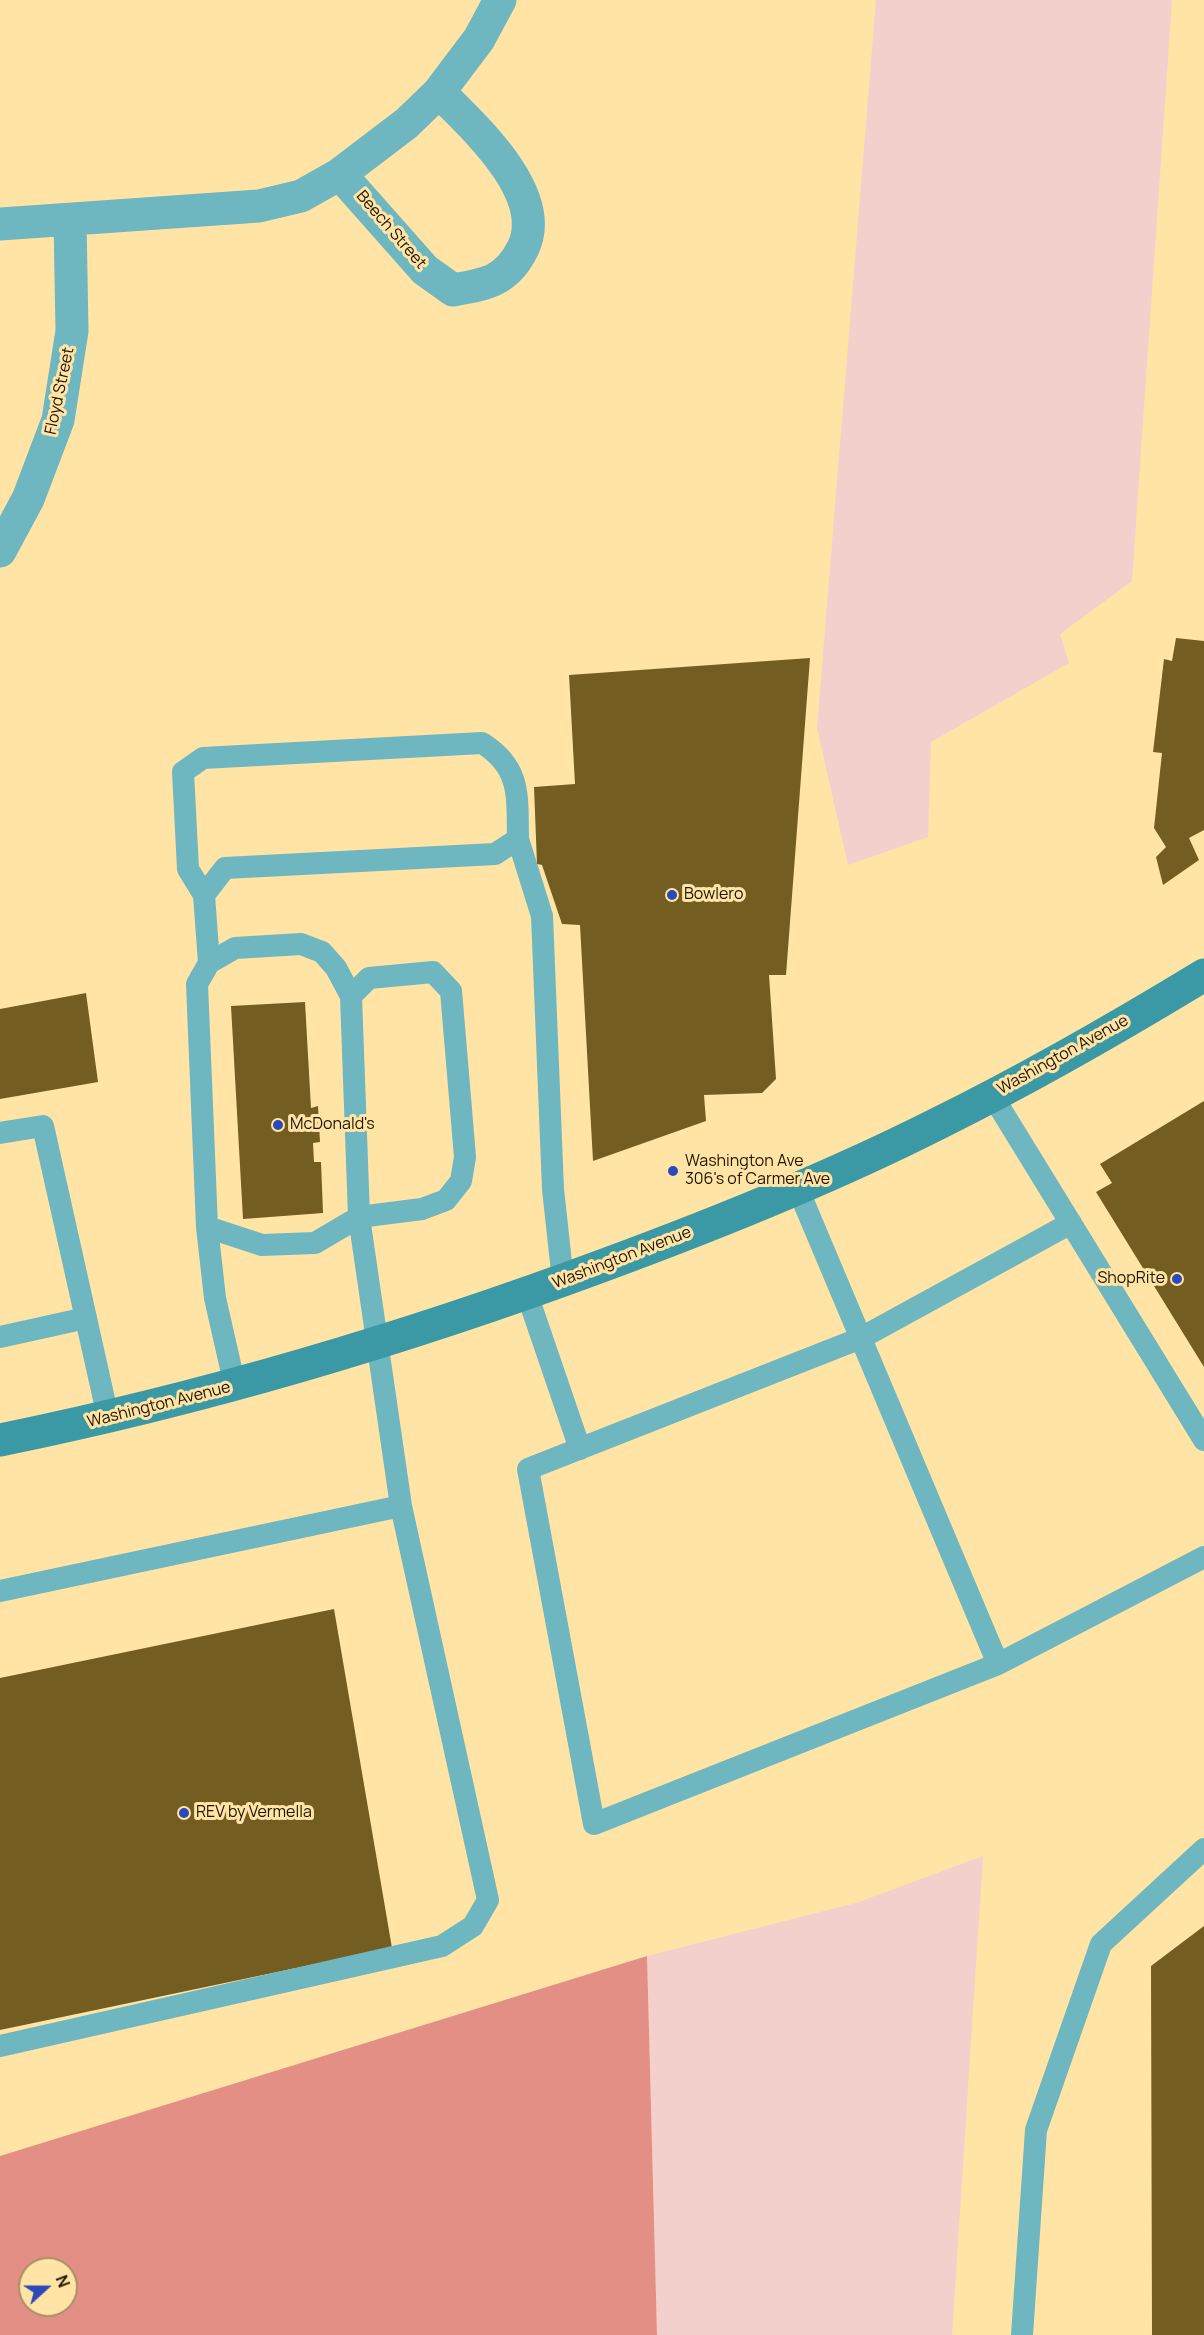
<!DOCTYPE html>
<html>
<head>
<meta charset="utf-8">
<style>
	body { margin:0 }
	#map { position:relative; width:1204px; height:2335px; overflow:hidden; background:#ffe4a5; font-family:Manrope,sans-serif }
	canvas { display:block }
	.north { position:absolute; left:18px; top:2257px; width:60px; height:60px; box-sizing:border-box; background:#ffe4a5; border:2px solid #a59163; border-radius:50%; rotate:69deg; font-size:16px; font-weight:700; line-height:24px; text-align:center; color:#1e1400 }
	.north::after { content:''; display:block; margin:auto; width:21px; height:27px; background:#2b49b9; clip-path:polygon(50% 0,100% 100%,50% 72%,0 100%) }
</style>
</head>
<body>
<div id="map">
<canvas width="1204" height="2335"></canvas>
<div class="north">N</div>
</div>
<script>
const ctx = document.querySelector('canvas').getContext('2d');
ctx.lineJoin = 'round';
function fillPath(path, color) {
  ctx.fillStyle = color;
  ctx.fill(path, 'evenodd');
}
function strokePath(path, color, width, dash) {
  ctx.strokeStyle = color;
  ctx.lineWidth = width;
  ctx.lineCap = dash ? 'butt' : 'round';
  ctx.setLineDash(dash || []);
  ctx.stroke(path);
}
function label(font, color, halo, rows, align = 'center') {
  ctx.font = font + ' Manrope,sans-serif';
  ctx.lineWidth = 6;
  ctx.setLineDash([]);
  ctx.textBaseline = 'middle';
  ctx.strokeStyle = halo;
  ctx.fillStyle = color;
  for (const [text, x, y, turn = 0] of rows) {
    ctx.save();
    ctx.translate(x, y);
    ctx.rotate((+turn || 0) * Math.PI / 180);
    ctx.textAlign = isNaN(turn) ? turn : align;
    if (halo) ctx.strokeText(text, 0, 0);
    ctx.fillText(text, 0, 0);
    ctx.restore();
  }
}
const green = new Path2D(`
	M876,0H1172L1132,581L1060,634L1069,663L931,742L928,837L848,865L817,728Z
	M983,1856L952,2335H657L647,1956L856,1903Z`);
const forest = new Path2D(`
	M647,1956L657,2335H0V2156ZM30,2269H66V2305H30Z`);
const building = new Path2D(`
	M1176,638L1204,641V830L1189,838L1199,860L1163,885L1156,857L1166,847L1154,828L1162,753L1153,752L1164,659L1172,661Z
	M810,658L786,975H769L776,1079L762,1093L704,1095L706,1121L593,1161L580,925L562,924L542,865L537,864L534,787L575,784L569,675Z
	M86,993L98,1082L0,1099V1009Z
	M305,1002L311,1108L318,1106L320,1142L313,1143L314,1162H321L323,1213L243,1219L231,1006Z
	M1204,1101V1367L1096,1192L1112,1183L1100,1164Z
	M334,1609L392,1948L0,2030V1678Z
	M1204,1926V2335H1152L1151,1966Z`);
const lane = new Path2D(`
	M518,839L542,916L553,1189L563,1281
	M204,895L188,869L183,772L203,758L482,743C522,768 517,797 518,839L495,854L225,868L204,895L209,963
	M992,1095L1204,1440
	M0,1133L43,1126L108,1417
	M798,1189L998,1664
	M1071,1223L861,1338L528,1469L594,1824L998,1664L1204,1557
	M527,1294L580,1449
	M0,1337L86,1318
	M235,1386L215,1298L207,1227L197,984L209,963L235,948L301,944L322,952L336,968L351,996
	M0,1591L401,1506
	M0,2046L442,1946L473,1926L488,1900L401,1506L359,1217L351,996L369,978L433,972L451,991L465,1157L461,1181L446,1200L422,1209L359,1217L315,1243L262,1245L207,1227
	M1022,2335L1036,2130L1101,1944L1204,1849`);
const street = new Path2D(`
	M340,174L425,270L453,290C487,284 507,281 523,248C549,194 474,127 439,92
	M0,224L259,206L301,196L340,174L407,123L439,92L479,39L500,0
	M0,551L28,499L58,420L72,331L70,220`);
const secondary = new Path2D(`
	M0,1440C207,1398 408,1338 607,1264C718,1223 830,1178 937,1124C1028,1079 1117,1028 1204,975`);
const markers = [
	[672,895,6,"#2b49b9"],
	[278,1125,6,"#2b49b9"],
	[673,1171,6,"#2b49b9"],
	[1177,1279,6,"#2b49b9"],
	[184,1813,6,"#2b49b9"]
];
const streetNames = [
	["Beech Street",391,230,49],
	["Floyd Street",60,391,-78],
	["Washington Avenue",1063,1055,-29],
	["Washington Avenue",622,1258,-21],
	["Washington Avenue",159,1405,-14]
];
const poiNames = [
	["Bowlero",684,895],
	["McDonald's",290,1125],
	["Washington Ave",685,1162],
	["306's of Carmer Ave",685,1180],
	["ShopRite",1165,1279,"right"],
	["REV by Vermella",196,1813]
];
fillPath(green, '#f3d0cb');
fillPath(forest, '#e38f85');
fillPath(building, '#745d21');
strokePath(lane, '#6eb6c0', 22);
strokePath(street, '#6eb6c0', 33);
strokePath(secondary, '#3a99a5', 33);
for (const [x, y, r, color] of markers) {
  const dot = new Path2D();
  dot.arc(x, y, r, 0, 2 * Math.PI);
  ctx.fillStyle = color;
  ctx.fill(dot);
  strokePath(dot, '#ffe4a5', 2);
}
label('16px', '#1e1400', '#ffe4a5', streetNames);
label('16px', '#1e1400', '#ffe4a5', poiNames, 'left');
</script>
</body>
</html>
